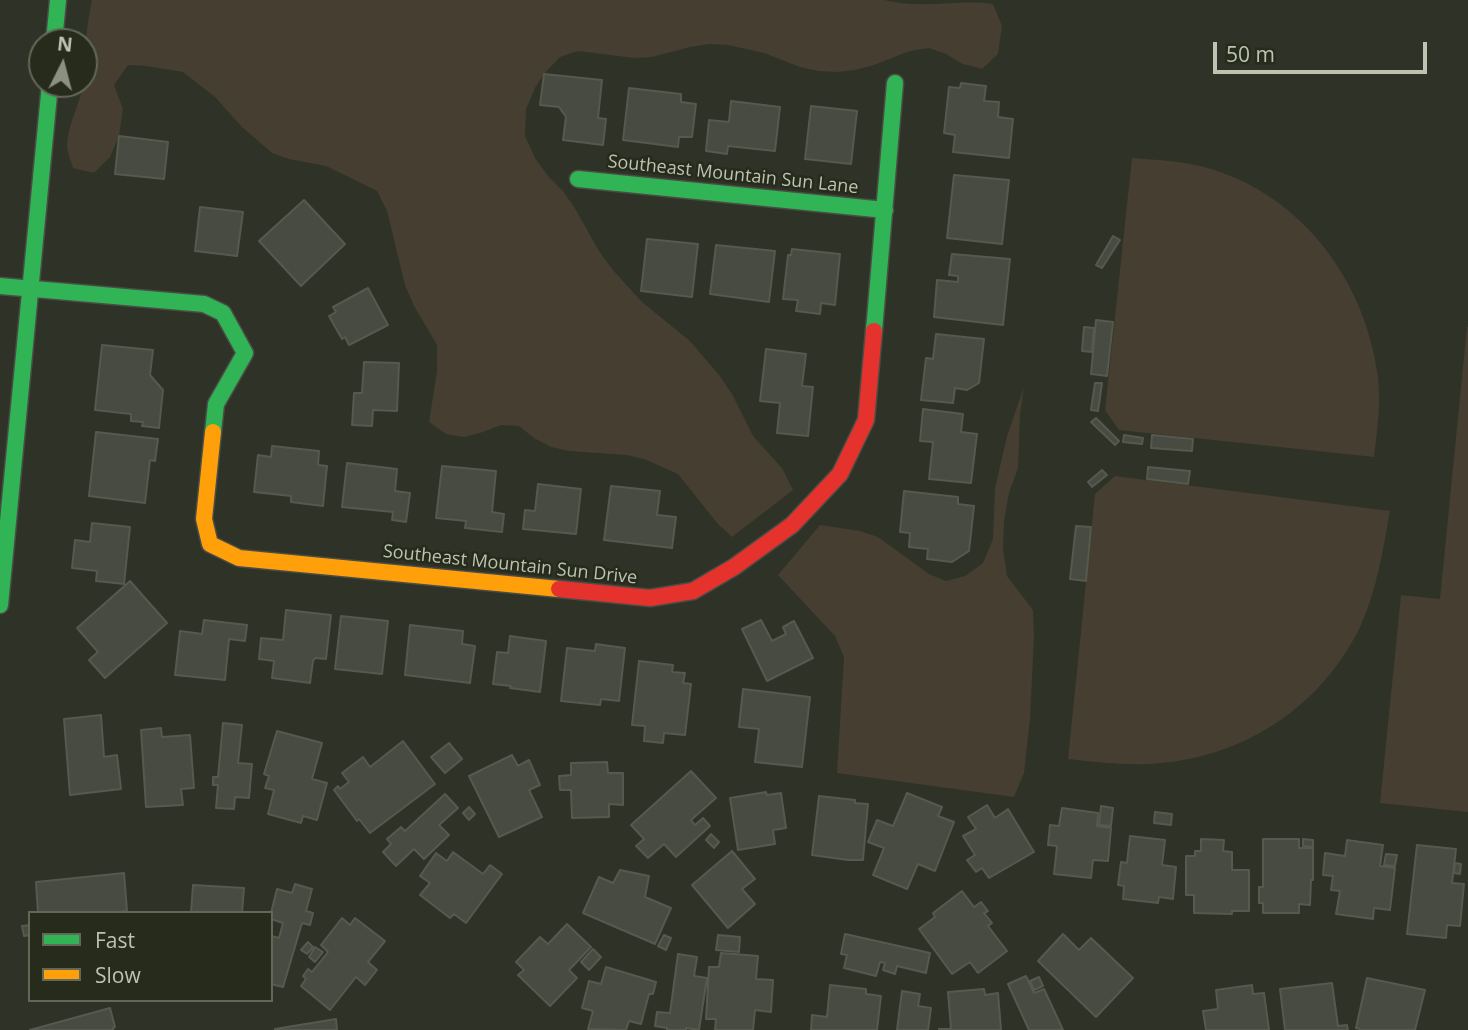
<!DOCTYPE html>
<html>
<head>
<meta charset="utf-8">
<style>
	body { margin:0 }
	#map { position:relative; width:1468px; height:1030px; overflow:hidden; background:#2f3227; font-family:"Open Sans",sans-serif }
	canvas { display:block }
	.legend { position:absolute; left:28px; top:911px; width:245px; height:91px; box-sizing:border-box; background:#262b1c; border:2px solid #626858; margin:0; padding:9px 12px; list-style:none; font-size:21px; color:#bcc3b1 }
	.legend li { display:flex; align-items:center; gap:14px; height:35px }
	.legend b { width:35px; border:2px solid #626858 }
	.north { position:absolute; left:28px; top:28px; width:70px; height:70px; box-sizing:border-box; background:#262b1c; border:2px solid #626858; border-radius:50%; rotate:6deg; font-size:19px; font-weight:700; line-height:28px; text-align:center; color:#bcc3b1 }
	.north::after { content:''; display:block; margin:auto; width:24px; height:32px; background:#8b9081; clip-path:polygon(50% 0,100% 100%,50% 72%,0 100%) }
	.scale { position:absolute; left:1213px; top:42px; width:214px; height:32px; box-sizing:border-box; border:4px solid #bcc3b1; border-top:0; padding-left:9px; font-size:21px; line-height:24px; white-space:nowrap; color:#bcc3b1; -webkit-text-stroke:5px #262b1c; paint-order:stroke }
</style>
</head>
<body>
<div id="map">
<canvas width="1468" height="1030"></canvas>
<ul class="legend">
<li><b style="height:9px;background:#30b455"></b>Fast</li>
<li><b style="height:9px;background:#ff9f0a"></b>Slow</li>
</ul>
<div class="north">N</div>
<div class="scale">50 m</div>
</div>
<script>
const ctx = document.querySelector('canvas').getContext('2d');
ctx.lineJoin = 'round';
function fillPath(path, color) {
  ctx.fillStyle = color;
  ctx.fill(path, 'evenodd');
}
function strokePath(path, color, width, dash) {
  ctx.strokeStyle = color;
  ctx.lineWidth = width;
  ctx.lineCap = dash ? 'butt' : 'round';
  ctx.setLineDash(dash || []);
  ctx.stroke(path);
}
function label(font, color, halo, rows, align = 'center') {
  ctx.font = font + ' "Open Sans",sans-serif';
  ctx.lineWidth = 5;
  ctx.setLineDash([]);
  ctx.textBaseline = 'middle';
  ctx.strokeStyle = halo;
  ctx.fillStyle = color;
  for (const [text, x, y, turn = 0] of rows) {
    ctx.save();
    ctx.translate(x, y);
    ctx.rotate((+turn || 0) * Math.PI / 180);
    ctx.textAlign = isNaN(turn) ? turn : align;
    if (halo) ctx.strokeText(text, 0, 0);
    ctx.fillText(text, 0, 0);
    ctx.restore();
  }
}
const green = new Path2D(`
	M92,0H884C894,2 905,4 916,4C942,5 967,0 993,4L1002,26L998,54L982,69L963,64L946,54L929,48L910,51L874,65L855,70L837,72L818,71L800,67L764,53L728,45L709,44L690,47L652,57L634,58L578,51L560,57L544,74L536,86L526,109L525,136L535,158L548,176L563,191L576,210L599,251L612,269L642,302L690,341L719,375L732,394L753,436L782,468L793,490L732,537L717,523L678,474L644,459L626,455L569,451L551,447L534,438L519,426L501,425L483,432L464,437L446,434L429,422L437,371V345L414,306L405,285L387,211L377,191L326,166L289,159L272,153L242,127L215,97L183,72L146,66L128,65L114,85L123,109L119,136L110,157L94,173L73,168C71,161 67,152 67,146C67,126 80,104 83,84H84C84,56 86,28 92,0Z
	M1132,158C1159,160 1185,161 1211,169C1304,197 1366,283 1378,377C1381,403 1377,431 1374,457L1119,430L1105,410Z
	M1467,327H1468V812L1380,803L1401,595L1440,599Z
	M1024,387L1020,414L1018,468L1009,493L1004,521L1003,548L1007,576L1033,610L1034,637L1030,719L1024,773L1014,797L837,773L844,657L835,636L778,575L820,525L860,531L878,537L929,574L946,581L965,576L983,563L993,539L995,488L1007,436Z
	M1115,476L1390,511C1383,550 1377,589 1361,625C1321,709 1240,760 1148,764C1121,765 1094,762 1068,759L1095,494Z`);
const building = new Path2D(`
	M544,74L602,80L598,118L606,119L603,145L563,140L566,117L559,107L540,105Z
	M961,83L986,86L984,101L999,102L998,117L1013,119L1009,158L953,152L955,135L944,133L949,87L960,88Z
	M629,88L681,94V102L696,104L692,137H679L678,147L623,140Z
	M731,101L780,107L775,151L728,146L727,154L706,151L709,120L729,122Z
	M811,106L857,111L851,164L805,159Z
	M119,136L168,142L164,179L115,174Z
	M954,175L1009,180L1002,244L947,238Z
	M304,200L345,244L301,286L259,241Z
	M200,207L243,212L237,256L195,251Z
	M1113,236L1120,240L1102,268L1096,265Z
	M647,239L698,244L692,297L641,291Z
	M716,245L775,251L769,302L710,294Z
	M792,249L840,254L835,305L821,303L820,314L796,311L798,300L783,299L788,255H791Z
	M952,254L1010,259L1003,325L934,317L937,280L958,282V276L949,275Z
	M368,288L388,325L349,345L345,337L342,339L329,316L336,312L333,307Z
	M1096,320L1113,322L1107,376L1091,374Z
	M1084,327L1094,328L1092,352L1082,351Z
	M936,334L984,339L979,383L967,390L955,388L953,403L921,400L926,358L933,359Z
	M102,345L153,350L150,375L163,390L159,428L142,426L143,422L131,421V414L95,410Z
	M766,349L806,354L802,386L813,387L808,436L777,433L780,403L760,401Z
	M364,362L399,363L397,411L373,410L372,426L352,425L354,393H362Z
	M1095,383H1102L1098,411L1091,410Z
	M923,409L963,414L961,432L977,434L971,483L929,479L933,442L920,441Z
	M1096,418L1119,441L1115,445L1091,422Z
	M96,432L158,439L155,461L150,460L145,503L89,496Z
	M1124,435L1143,438L1142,444L1123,442Z
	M1152,435L1193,439L1192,451L1151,448Z
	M272,446L319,451L318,465L327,466L323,506L291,502V496L254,492L258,455L271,457Z
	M347,463L397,469L395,491L410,493L406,522L392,520L393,512L342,507Z
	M442,466L496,471L492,512L504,514L502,532L465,528L466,521L436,518Z
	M1148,467L1190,471L1188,484L1147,479Z
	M1102,470L1107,475L1092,487L1088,482Z
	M538,484L581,489L576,534L523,529L525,510L535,511Z
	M611,486L660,491L657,515L676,517L672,548L604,540Z
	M904,491L958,497V504L974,506L969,551L952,562L927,559L928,549L909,547L910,533L900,532Z
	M92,523L130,527L124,584L96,581L97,571L72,568L75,540L90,542Z
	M1076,526L1091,527L1086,581L1070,579Z
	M130,581L167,623L105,678L89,660L98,652L77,628Z
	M286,610L331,615L326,659L315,658L313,661L310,683L272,678L274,661L259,659L261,638L283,640Z
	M341,616L388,621L382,674L335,669Z
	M204,620L247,625L245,641L229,639L225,680L175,675L180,631L202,634Z
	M761,620L772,641L786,634L783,627L794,621L813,658L767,681L742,629Z
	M410,625L463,631L462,644L475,646L470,683L405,675Z
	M510,636L546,641L540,692L510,688L511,686L493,684L497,652L508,653Z
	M596,644L625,648L619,701L601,699L600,705L561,701L567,648L595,651Z
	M639,661L673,665L672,672L685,673L683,683L691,684L685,735L664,733L663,743L644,741L645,726L632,725Z
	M743,689L810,697L802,767L755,762L759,729L739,727Z
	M101,715L104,757L117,755L121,789L70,795L64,719Z
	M223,723L242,725L238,763L252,764L249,798L235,797L234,809L216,808L218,785H213V777H218Z
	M161,728L162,737L190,735L194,788L181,789L183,805L146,807L141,730Z
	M277,731L322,743L312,779L327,783L317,820L303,816L301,823L268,814L274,790L265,788L269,776L264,774Z
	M403,741L435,784L370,833L359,819L357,821L334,790L338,786L340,789L349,782L342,773L363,757L370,767Z
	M449,743L462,759L445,773L431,757Z
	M512,755L518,766L529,760L540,785L529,790L542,817L499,837L469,776Z
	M607,762L608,773H623V805L609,804V817L572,818L571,790H560L559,776L571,775V763Z
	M691,771L716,798L691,820L695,825L703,818L710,826L676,857L664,844L648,858L636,846L644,839L631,825Z
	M766,792L767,795L781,793L786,828L773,830L775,844L738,850L730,798Z
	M907,793L942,807L938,816L954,822L935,871L918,864L907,889L873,875L884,848L868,842L877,820L893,826Z
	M445,794L458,808L439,825L449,835L424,859L414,849L396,866L383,852L391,844L387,839L401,827L405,831Z
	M819,796L855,800V803L868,804L863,860H848L812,855Z
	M987,805L995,818L1008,809L1034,852L989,878L982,868L976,872L967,860L975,855L963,836L976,829L968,817Z
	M1101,806L1113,808L1111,826L1099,825Z
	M469,807L475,814L469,820L463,813Z
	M1062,808L1098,813L1097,826L1111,828L1108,861L1093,860L1091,878L1054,874L1057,846L1048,845L1050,825L1059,826Z
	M1155,812L1172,814L1171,825L1154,823Z
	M711,834L719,842L714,848L706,840Z
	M1130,836L1165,840L1162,865L1176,867L1173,899L1159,897L1158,903L1123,899L1124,886L1118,885L1121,862L1127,863Z
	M1201,839L1224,840L1223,851L1232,852V870H1249V911H1232V914L1194,913V895H1186V856H1195V851H1201Z
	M1263,839H1299V848H1313V880H1311L1310,905L1299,904V913H1263V903H1259V887H1263Z
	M1303,839L1313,840V847L1303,846Z
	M1347,840L1383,845L1380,866L1395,868L1390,910L1374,908L1373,919L1336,914L1340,891L1331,890L1333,876L1323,875L1325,853L1345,856Z
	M1417,845L1456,849L1452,883L1464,884L1460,926L1447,925L1446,938L1407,934Z
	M732,851L755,879L742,889L755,904L728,928L692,885Z
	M453,852L483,874L490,865L502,874L466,923L454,914L450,918L420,895L430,883L420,876L436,853L447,861Z
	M1386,854L1397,855L1395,866L1384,865Z
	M1455,863L1461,864L1460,874L1454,873Z
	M620,870L649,876L645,897L671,908L655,944L583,913L599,877L613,883Z
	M124,873L127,911H123L124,913H38L36,882Z
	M295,884L312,889L306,911L313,913L310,925L302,923L283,987L271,984V936L279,938L283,923L271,919V913L277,889L292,893Z
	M193,885L244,888L242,913H191Z
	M962,891L974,907L981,902L988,911L984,913L992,923L988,926L1007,951L978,973L970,962L952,974L919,929L935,917L933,913Z
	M342,918L350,925L355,918L385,941L368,962L377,970L365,985L356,977L330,1010L301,986L306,979L303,976L308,969L312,972L328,952L321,945Z
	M567,924L591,947L569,970L577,978L550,1006L518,975L524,970L516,962L540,937L548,944Z
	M30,925V935L24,936L22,926Z
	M845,934L930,953L926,973L897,966L895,974L883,970L885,963L880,962L876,976L844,968L847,955L841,954Z
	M1063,934L1079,950L1091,938L1133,978L1096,1017L1038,961Z
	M664,935L671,938L666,950L658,946Z
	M718,935L740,937L739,952L716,950Z
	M308,942L313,947L307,954L301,950Z
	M315,947L323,952L315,962L309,957Z
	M593,949L601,957L589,970L581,962Z
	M721,953L758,956L756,979L773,980L771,1012L755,1010L753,1030H715L716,1019H706L709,967H719Z
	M678,954L697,957L694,976L707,978L699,1030L686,1028V1030H667V1028L655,1026L657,1012L670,1013Z
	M606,967L656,982L653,994H649L641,1024L629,1021L626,1030L588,1029L593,1011L582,1008L589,981L601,984Z
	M1026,976L1034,993L1044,989L1063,1030H1029L1008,984Z
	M1039,977L1043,986L1034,990L1030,981Z
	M1367,978L1425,990L1415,1030H1360V1029L1356,1028Z
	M1332,983L1338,1026L1347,1025L1348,1030H1285L1280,989Z
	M830,985L866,989V994L881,996L877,1030H811L812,1015L827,1017Z
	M1252,985L1253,994L1264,993L1269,1030H1206L1203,1011L1218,1009L1216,990Z
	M984,989L985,995L998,993L1001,1030H939V1029H951L948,992Z
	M902,991L920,994L918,1006L931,1008L928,1030H897Z
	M110,1008L115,1027L113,1028V1030H30Z
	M336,1019L337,1030H275V1029Z`);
const fast = new Path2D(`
	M54,42L58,0
	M578,179L885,210
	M0,286L204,304L223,313L245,353L216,404L213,432
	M874,331L895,83
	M0,605L50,84`);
const slow = new Path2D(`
	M213,432L204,519L210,544L239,558L559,589`);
const jam = new Path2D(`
	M559,589L650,598L693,591L734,567L792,525L840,474L866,420L874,331`);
const streetNames = [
	["Southeast Mountain Sun Lane",733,175,6],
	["Southeast Mountain Sun Drive",510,565,6]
];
fillPath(green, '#453e31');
fillPath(building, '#484b41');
strokePath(building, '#56594e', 2);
strokePath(fast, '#4a4d45', 19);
strokePath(slow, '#4a4d45', 19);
strokePath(jam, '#4a4d45', 19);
strokePath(fast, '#30b455', 16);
strokePath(slow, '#ff9f0a', 16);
strokePath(jam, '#e5322d', 16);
label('18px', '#bcc3b1', '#262b1c', streetNames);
</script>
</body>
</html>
